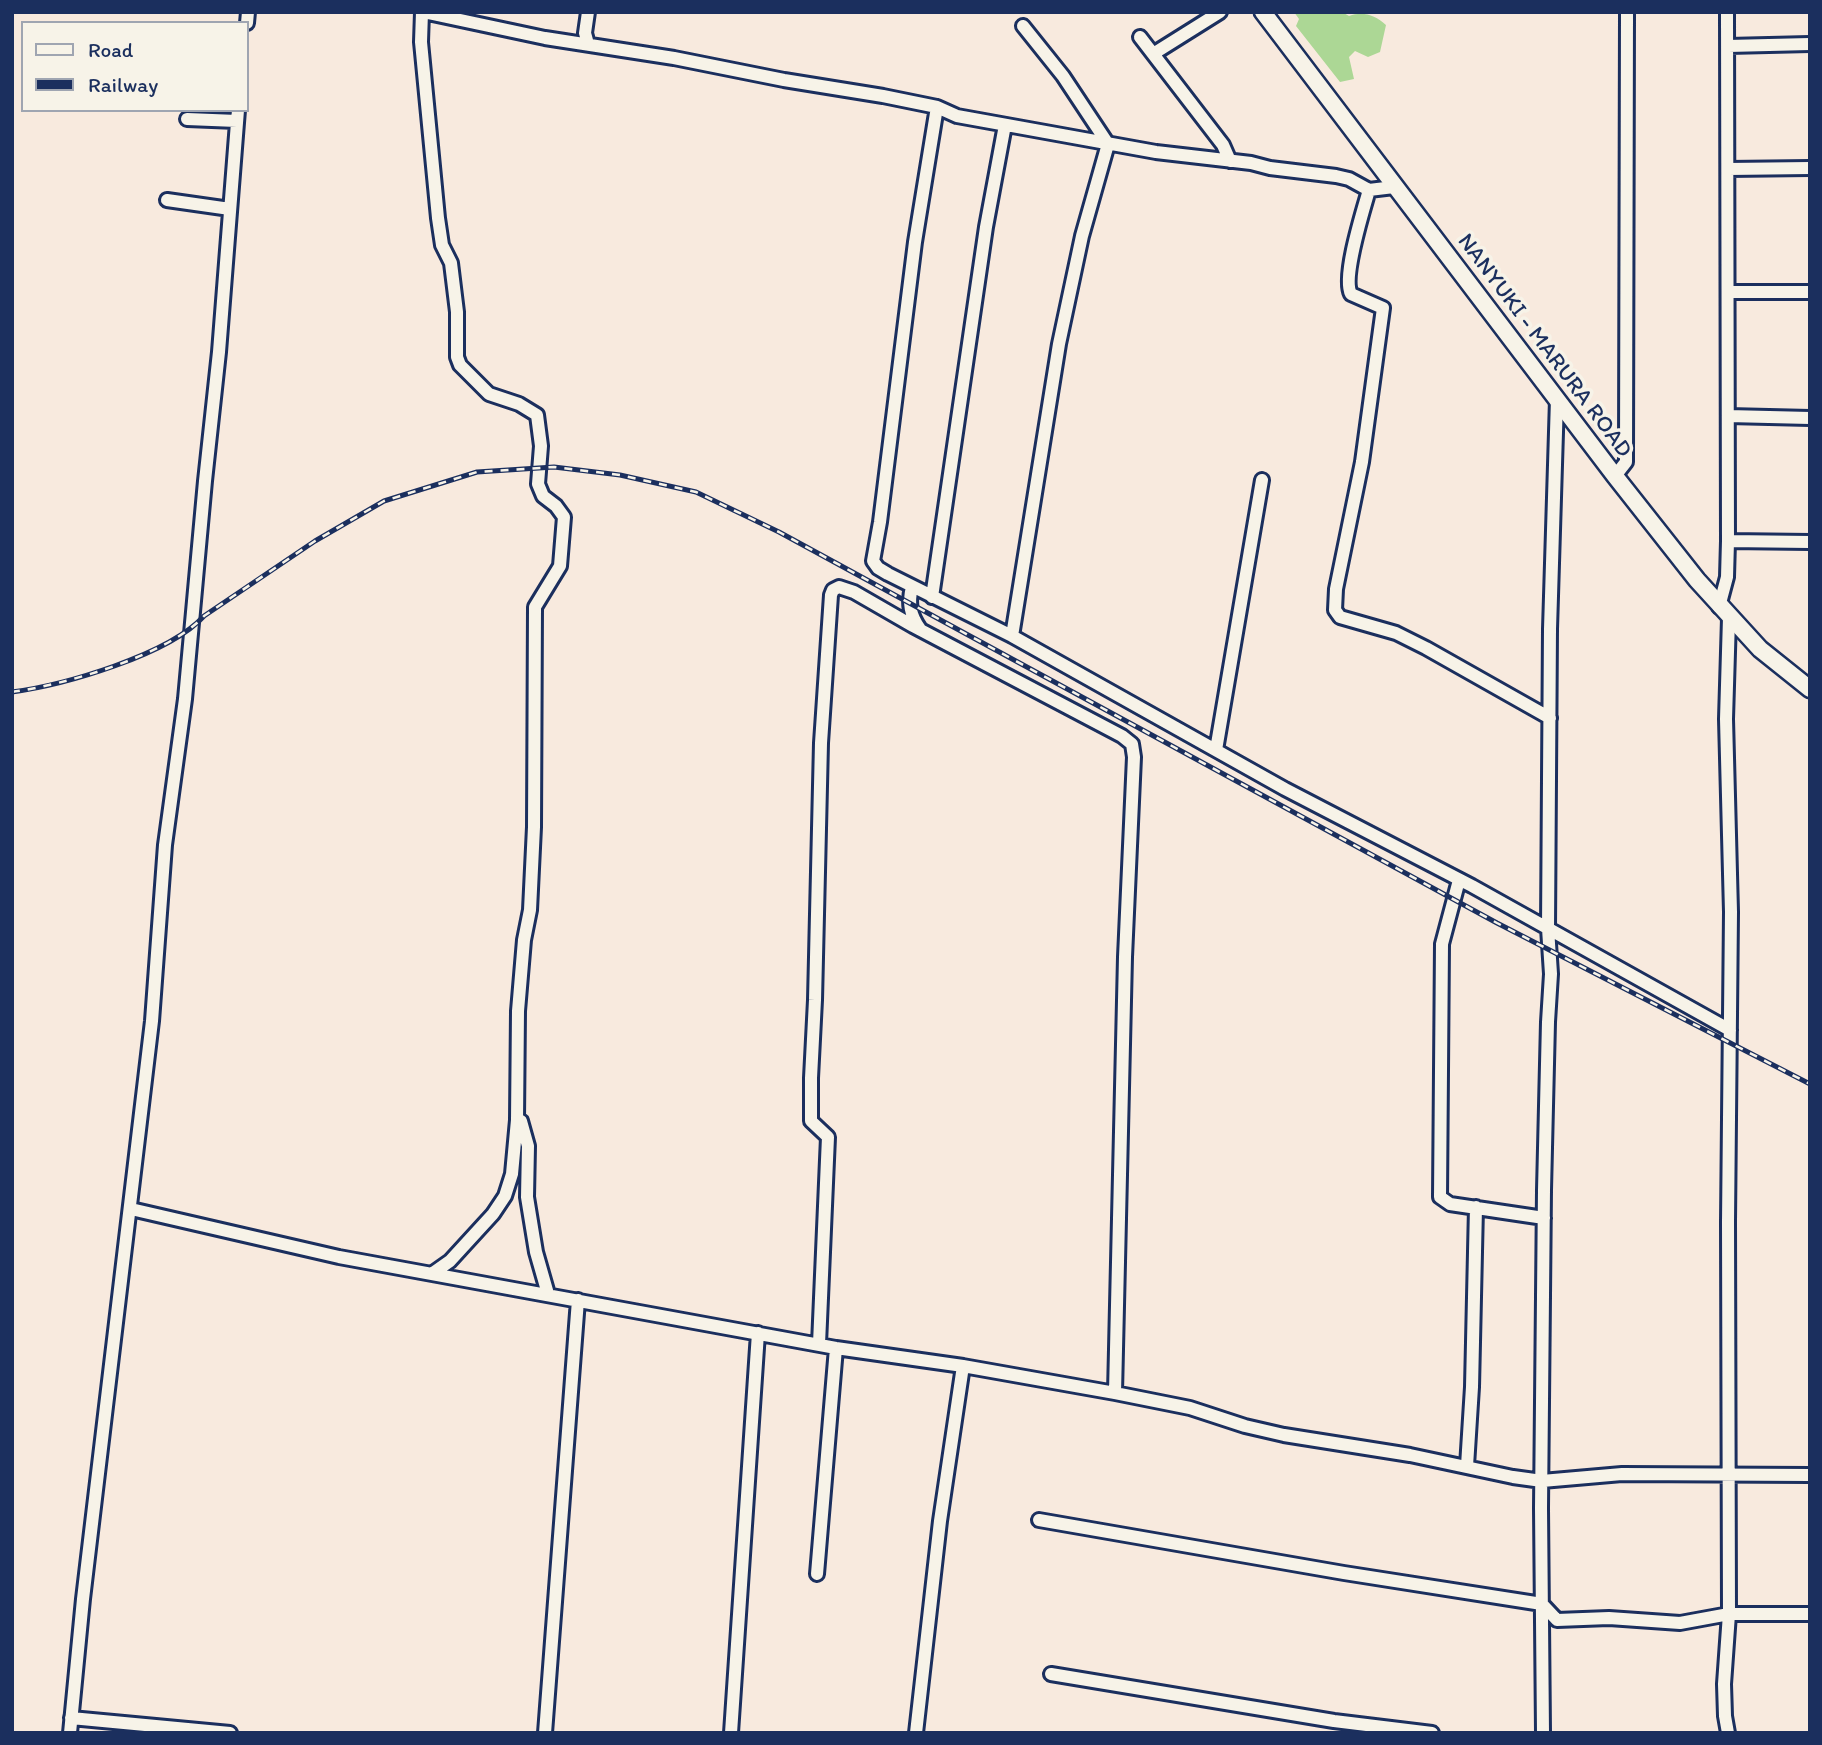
<!DOCTYPE html>
<html>
<head>
<meta charset="utf-8">
<style>
	body { margin:0 }
	#map { position:relative; width:1822px; height:1745px; overflow:hidden; background:#f8eade; font-family:Itim,sans-serif }
	canvas { display:block }
	.frame { position:absolute; inset:0; border:14px solid #1b2f5e; pointer-events:none }
	.legend { position:absolute; left:21px; top:21px; width:228px; height:91px; box-sizing:border-box; background:#f7f3e8; border:2px solid #9fa5b1; margin:0; padding:9px 12px; list-style:none; font-size:21px; color:#1b2f5e }
	.legend li { display:flex; align-items:center; gap:14px; height:35px }
	.legend b { width:35px; border:2px solid #9fa5b1 }
</style>
</head>
<body>
<div id="map">
<canvas width="1822" height="1745"></canvas>
<div class="frame"></div>
<ul class="legend">
<li><b style="height:9px;background:#f7f3e8"></b>Road</li>
<li><b style="height:9px;background:#1b2f5e"></b>Railway</li>
</ul>
</div>
<script>
const ctx = document.querySelector('canvas').getContext('2d');
ctx.lineJoin = 'round';
function fillPath(path, color) {
  ctx.fillStyle = color;
  ctx.fill(path, 'evenodd');
}
function strokePath(path, color, width, dash) {
  ctx.strokeStyle = color;
  ctx.lineWidth = width;
  ctx.lineCap = dash ? 'butt' : 'round';
  ctx.setLineDash(dash || []);
  ctx.stroke(path);
}
function label(font, color, halo, rows, align = 'center') {
  ctx.font = font + ' Itim,sans-serif';
  ctx.lineWidth = 7;
  ctx.setLineDash([]);
  ctx.textBaseline = 'middle';
  ctx.strokeStyle = halo;
  ctx.fillStyle = color;
  for (const [text, x, y, turn = 0] of rows) {
    ctx.save();
    ctx.translate(x, y);
    ctx.rotate((+turn || 0) * Math.PI / 180);
    ctx.textAlign = isNaN(turn) ? turn : align;
    if (halo) ctx.strokeText(text, 0, 0);
    ctx.fillText(text, 0, 0);
    ctx.restore();
  }
}
const green = new Path2D(`
	M1294,12H1342L1349,16C1363,11 1375,15 1386,25L1380,52L1368,57L1355,51L1349,57L1354,79L1340,82L1296,26L1299,19Z`);
const minor = new Path2D(`
	M422,12L421,42L438,218L442,245L451,263L457,312V357L460,365L489,394L519,404L537,415L541,446L538,484L543,496L556,506L564,517L560,566L535,607L534,827L530,910L524,940L518,1011L517,1120L512,1174L505,1196L493,1214L450,1261L433,1273
	M423,12L545,38L674,58L784,80L883,96L937,107L957,116L1156,152L1251,163L1270,168L1336,176L1349,179L1369,190L1394,187
	M588,12L585,33L588,44
	M247,23L248,12
	M1140,37L1223,145L1230,161
	M1728,46L1810,44
	M1153,54L1220,12
	M937,107L915,242L880,522L873,561L878,568L888,574L1012,636L1285,789L1472,886L1730,1030
	M187,119L237,121
	M1728,169L1810,168
	M1369,190C1363,211 1342,277 1351,294L1383,308L1362,462L1336,589L1335,610L1340,617L1396,633L1426,648L1550,718
	M167,200L230,209
	M1728,292H1810
	M1728,416L1810,418
	M1615,476L1626,462V452L1627,12
	M1728,541L1810,542
	M912,587C908,603 910,615 920,629
	M932,597L986,227L1005,125
	M1719,607L1727,577L1728,541L1727,12
	M1012,636L1059,344L1082,236L1108,144L1063,76L1023,26
	M1216,750L1262,480
	M1459,880L1442,944L1440,1197L1450,1204L1544,1218
	M521,1121L528,1146L527,1197L536,1252L548,1294
	M131,1209L339,1257L836,1348L963,1366L1115,1393L1190,1408L1245,1426L1284,1435L1410,1455L1513,1477L1542,1481L1622,1474L1810,1475
	M819,1344L828,1137L811,1121V1078L815,1000L821,743L831,595L833,590L839,587L854,592L913,626L1122,736L1132,744L1134,757L1125,957L1115,1393
	M1467,1466L1472,1387L1476,1207
	M1039,1520L1344,1573L1542,1604L1557,1620L1609,1618L1680,1623L1729,1614H1810
	M817,1574L836,1348
	M1051,1674L1334,1721L1432,1733
	M71,1718L230,1733
	M70,1733L83,1599L152,1021L165,845L185,699L205,481L219,352L238,110
	M545,1733L578,1300
	M731,1733L758,1333
	M916,1733L940,1521L963,1366
	M1543,1733L1541,1508L1544,1190L1548,1022L1551,974L1548,928L1550,629L1557,399
	M1728,1733L1725,1716L1724,1684L1729,1614L1728,1222L1731,912L1726,719L1729,618`);
const tertiary = new Path2D(`
	M1263,12L1615,476L1697,580L1760,649L1810,689`);
const rail = new Path2D(`
	M12,692C64,685 169,655 204,616L315,541L384,501L477,472L554,467L620,475L696,492L779,532L1497,923L1810,1084`);
const streetNames = [
	["NANYUKI - MARURA ROAD",1544,346,53]
];
fillPath(green, '#acd795');
strokePath(minor, '#1b2f5e', 18);
strokePath(tertiary, '#1b2f5e', 21);
strokePath(minor, '#f7f3e8', 12);
strokePath(tertiary, '#f7f3e8', 16);
strokePath(rail, '#1b2f5e', 5);
strokePath(rail, '#f7f3e8', 2.5, [8]);
label('23px', '#1b2f5e', '#f7f3e8', streetNames);
</script>
</body>
</html>
